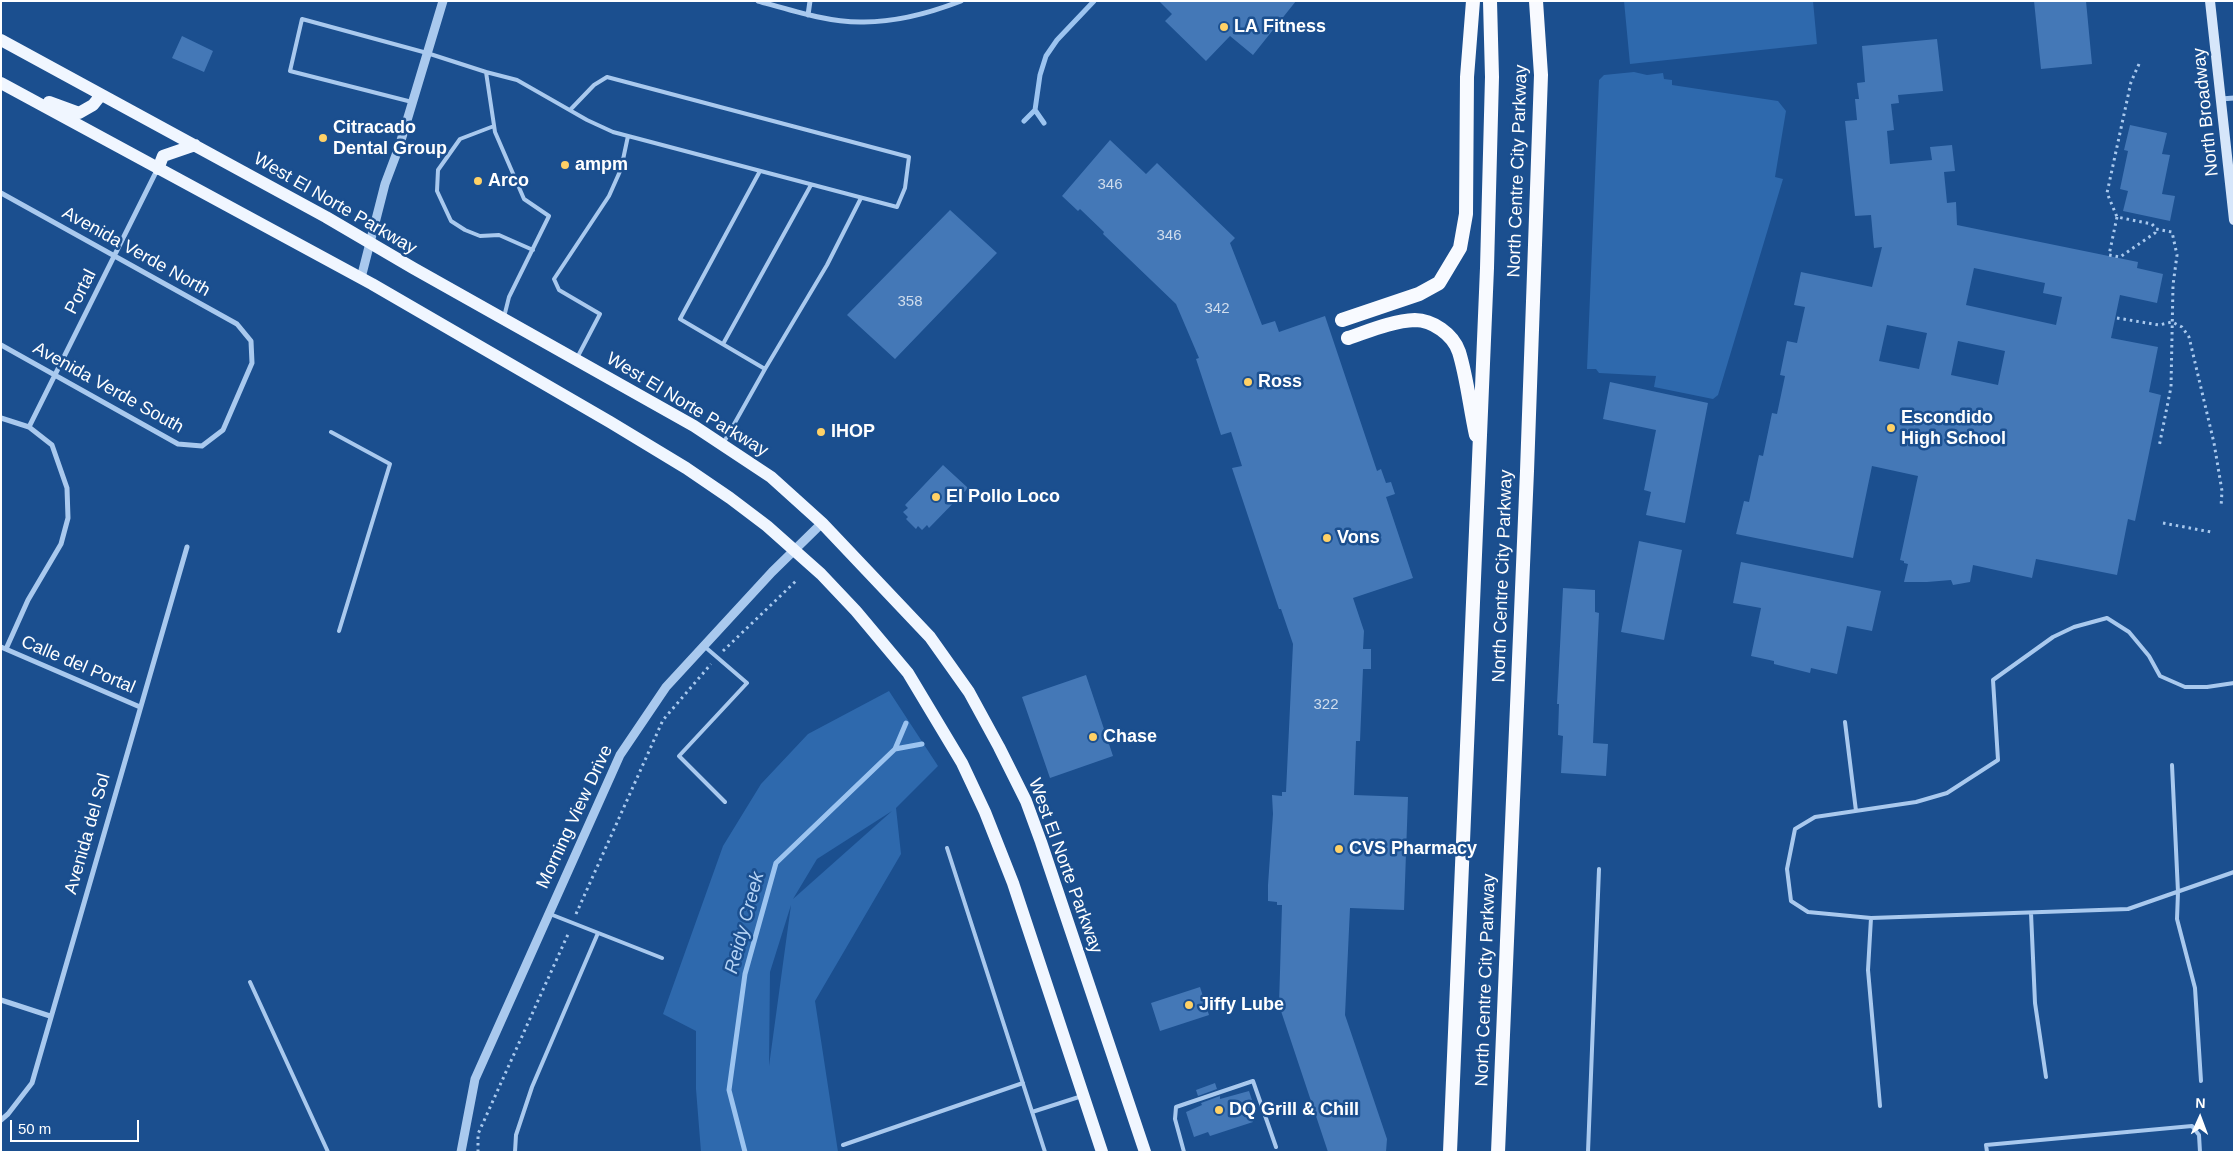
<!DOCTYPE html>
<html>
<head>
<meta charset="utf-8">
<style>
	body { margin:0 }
	#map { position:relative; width:2235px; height:1153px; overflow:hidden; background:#1b4f8f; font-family:Helvetica,sans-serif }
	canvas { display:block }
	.frame { position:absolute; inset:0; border:2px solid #fff; pointer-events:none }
	.north { position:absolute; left:2175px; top:1093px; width:50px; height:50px; -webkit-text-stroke:4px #1b4f8f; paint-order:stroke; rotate:2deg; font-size:14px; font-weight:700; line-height:20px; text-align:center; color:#fff }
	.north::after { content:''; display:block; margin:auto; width:18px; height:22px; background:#fff; clip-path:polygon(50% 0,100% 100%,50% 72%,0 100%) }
	.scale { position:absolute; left:10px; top:1120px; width:129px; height:22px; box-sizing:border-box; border:2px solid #fff; border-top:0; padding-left:6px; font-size:15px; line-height:18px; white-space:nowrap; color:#fff; -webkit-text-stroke:4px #1b4f8f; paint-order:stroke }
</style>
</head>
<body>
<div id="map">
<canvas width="2235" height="1153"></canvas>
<div class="frame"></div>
<div class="north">N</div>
<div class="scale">50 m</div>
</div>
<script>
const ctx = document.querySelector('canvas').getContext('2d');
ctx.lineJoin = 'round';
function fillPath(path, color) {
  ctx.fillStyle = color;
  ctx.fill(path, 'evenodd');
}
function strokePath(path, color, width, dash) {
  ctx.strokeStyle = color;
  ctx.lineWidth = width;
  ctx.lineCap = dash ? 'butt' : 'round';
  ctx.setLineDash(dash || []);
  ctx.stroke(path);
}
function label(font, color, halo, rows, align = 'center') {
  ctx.font = font + ' Helvetica,sans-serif';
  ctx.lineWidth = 5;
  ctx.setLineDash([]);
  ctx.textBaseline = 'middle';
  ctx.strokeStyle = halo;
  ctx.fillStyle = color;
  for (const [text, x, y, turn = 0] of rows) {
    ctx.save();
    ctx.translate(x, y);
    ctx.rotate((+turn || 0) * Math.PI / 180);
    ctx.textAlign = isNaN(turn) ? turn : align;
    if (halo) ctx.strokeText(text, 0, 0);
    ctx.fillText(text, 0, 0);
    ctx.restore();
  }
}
const green = new Path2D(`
	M1624,1H1813L1817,44L1630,64Z
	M1634,72L1647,75L1663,73L1664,79L1672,80V85L1778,101L1786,111L1775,177L1783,179L1718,395L1713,399L1654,387L1656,376L1599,373L1596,369H1587L1599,80L1604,75Z
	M889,691L938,766L896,808L901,854L815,1001L838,1152H701L696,1089V1031L663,1014L723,846L761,784L808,734ZM892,811L793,899L817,859ZM791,905L769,1066L770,972Z`);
const stream = new Path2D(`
	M1035,110L1044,123
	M1024,121L1035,110L1040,75L1046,56L1057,40L1094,1
	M895,749L922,744
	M745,1152L729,1090L745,974L776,863L895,749L906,723`);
const building = new Path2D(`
	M1159,1H1296L1253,55L1230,36L1206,61L1165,21L1172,14Z
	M2034,1H2086L2092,64L2041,69Z
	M182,36L213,51L204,72L172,58Z
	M1937,39L1943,91L1898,95L1899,103L1891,104L1894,130L1887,131L1890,164L1932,160L1930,147L1952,145L1955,171L1944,172L1947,203L1956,202L1957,225L2138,262L2137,268L2163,274L2157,303L2120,295L2111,338L2158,347L2149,392L2161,395L2135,521L2128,519L2117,575L2036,559L2032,578L1973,565L1970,582L1953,585L1951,580L1927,582H1904L1908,564L1904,563V561L1900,560L1918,476L1872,466L1853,558L1736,534L1744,501L1749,502L1759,455L1763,456L1772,413L1777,414L1785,376L1780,375L1787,341L1797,343L1805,307L1794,305L1801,272L1872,287L1882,247L1874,248L1871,215L1855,216L1845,121L1857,120L1855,99H1859L1857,83L1865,82L1862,46ZM1974,268L2045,283L2043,293L2062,297L2056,325L1966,305ZM1887,325L1927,333L1919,369L1879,361ZM1958,341L2005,351L1998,385L1951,375Z
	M2130,125L2167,133L2162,154L2170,155L2162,194L2175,196L2170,221L2123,211L2128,191L2120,189L2128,151L2124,150Z
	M1110,140L1146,174L1157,163L1235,238L1230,243L1262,325L1275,321L1279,332L1325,316L1377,471L1381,469L1386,483L1391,482L1395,494L1386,497L1413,578L1353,598L1364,631L1363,649H1371V669H1363L1360,741H1356L1354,795L1408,797L1404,910L1350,908L1345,1015L1387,1139L1386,1152H1328L1279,1005L1282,905H1277V902L1268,901V885L1273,814L1272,795L1282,796V792H1286L1293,644L1281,609H1279L1232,468L1242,466L1231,432L1221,435L1196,359L1199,358L1176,304L1103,234L1104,232L1080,209L1078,211L1062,196Z
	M950,210L997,253L895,359L847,315Z
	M1610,382L1708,403L1685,523L1646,515L1651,492L1644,490L1656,430L1603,419Z
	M943,465L968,488L929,528L927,525L922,530L918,526L916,529L906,519L908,517L903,512L908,508L905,505Z
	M1639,541L1682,550L1664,640L1621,632Z
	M1741,562L1881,591L1872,631L1847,626L1837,674L1811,668L1810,673L1774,664V661L1751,656L1761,608L1733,603Z
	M1563,588L1595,590V612L1599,613L1593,743L1608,744L1606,776L1561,773L1563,736L1558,735L1559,704H1557Z
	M1086,675L1113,756L1050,778L1022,697Z
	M1200,987L1209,1015L1160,1031L1151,1003Z
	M1215,1083L1217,1089L1198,1096L1196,1090Z
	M1249,1091L1254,1106L1248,1108L1253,1122L1210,1136L1208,1132L1194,1137L1186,1112L1202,1105L1201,1103L1220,1096V1099Z`);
const path = new Path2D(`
	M2139,64L2131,82L2107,193L2117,217L2152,224L2156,229L2172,232L2177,255L2173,285L2171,387L2159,447
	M2117,217L2109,255L2120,257L2155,233L2156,229
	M2117,318L2159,325L2172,322L2182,327L2189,337L2214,443L2222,491L2221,507
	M2163,523L2211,532
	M723,651L797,580
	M576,914L663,720L711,664
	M478,1152V1134L569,932`);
const service = new Path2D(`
	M486,72L517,80L587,120L613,132L897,207L905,188L909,157L607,77L594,85L570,110
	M412,102L290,71L302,19L427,53L486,72L495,132L524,199L549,216L509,297L504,317
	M494,126L460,139L438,170L437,191L451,221L465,230L480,236L499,235L533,250
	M723,344L811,185
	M577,358L600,314L559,290L554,279L609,196L621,169L628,136
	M765,369L827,265L861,198
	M331,432L390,464L339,631
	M724,442L765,369L680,319L760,171
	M704,646L747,683L679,756L725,802
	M2234,683L2207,687H2185L2160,676L2149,656L2129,632L2107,618L2074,627L2053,637L1993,680L1998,760L1947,793L1916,802L1815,817L1795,829L1787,869L1791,901L1808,912L1871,918L2128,909L2234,872
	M1845,722L1856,811
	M2172,765L2178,892L2177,919L2195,988L2201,1081
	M947,848L1045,1152
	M2031,913L2035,1003L2046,1077
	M550,914L662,958
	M1871,918L1868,970L1880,1106
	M250,982L328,1152
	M1032,1112L1082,1096
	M843,1145L1023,1083
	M515,1152L516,1135L532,1087L598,933
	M1184,1152L1175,1119L1176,1107L1253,1081L1276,1147
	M1588,1152L1599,869
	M1987,1152L1986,1145L2192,1126L2199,1135L2200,1152`);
const minor = new Path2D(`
	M758,1C790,10 830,23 864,22C897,22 930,13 961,1
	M808,15L810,1
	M2221,99L2234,98
	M1,193L237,324L251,341L252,363L223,430L202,446L178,444L1,345
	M1,418L29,427L52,445L67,488L68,518L61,544L28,600L6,649
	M29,427L157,170
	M1,647L140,707
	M1,1000L50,1016
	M1,1120L8,1114L32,1083L187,547`);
const tertiary = new Path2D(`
	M361,278L385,184L399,147L443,1
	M461,1152L475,1079L620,755L666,687L772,572L822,523`);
const secondary = new Path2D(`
	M2210,1L2234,220`);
const primary = new Path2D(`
	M1,40L326,217L413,268L694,426L771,477L822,523L930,637L969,692L999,747L1026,801L1041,842L1145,1152
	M1,83L372,284L610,422L686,468L730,498L767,526L821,574L856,611L908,673L962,763L985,812L1013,883L1102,1152
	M49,102L79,113L93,105L101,95
	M158,169L163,156L195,145`);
const trunk = new Path2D(`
	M1342,320L1419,294L1439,283L1460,248L1466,214L1467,77L1473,1
	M1348,338C1369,331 1392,321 1415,320C1432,320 1453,334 1459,352C1467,378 1470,408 1476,435
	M1450,1152L1487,268L1492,77L1490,1
	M1498,1152L1527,471L1541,75L1536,1`);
const markers = [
	[1224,27,5,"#ffd166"],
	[323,138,5,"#ffd166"],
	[565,165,5,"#ffd166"],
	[478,181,5,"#ffd166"],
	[1248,382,5,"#ffd166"],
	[1891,428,5,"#ffd166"],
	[821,432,5,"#ffd166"],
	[936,497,5,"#ffd166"],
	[1327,538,5,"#ffd166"],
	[1093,737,5,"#ffd166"],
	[1339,849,5,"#ffd166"],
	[1189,1005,5,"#ffd166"],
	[1219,1110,5,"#ffd166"]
];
const numberNames = [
	["346",1110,185],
	["346",1169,236],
	["358",910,302],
	["342",1217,309],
	["322",1326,705]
];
const poiNames = [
	["LA Fitness",1234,27],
	["Citracado",333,128],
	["Dental Group",333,149],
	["ampm",575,165],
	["Arco",488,181],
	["Ross",1258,382],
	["Escondido",1901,418],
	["High School",1901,439],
	["IHOP",831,432],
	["El Pollo Loco",946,497],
	["Vons",1337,538],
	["Chase",1103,737],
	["CVS Pharmacy",1349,849],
	["Jiffy Lube",1199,1005],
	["DQ Grill & Chill",1229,1110]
];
const streetNames = [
	["North Broadway",2206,112,-96],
	["North Centre City Parkway",1518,171,-88],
	["West El Norte Parkway",335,204,30],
	["Avenida Verde North",136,252,29],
	["Portal",81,292,-63],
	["Avenida Verde South",108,388,29],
	["West El Norte Parkway",687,405,31],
	["North Centre City Parkway",1503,576,-88],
	["Calle del Portal",78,665,23],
	["Morning View Drive",575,817,-65],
	["Avenida del Sol",88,834,-74],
	["West El Norte Parkway",1065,866,70],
	["North Centre City Parkway",1486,980,-88]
];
const waterNames = [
	["Reidy Creek",745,923,-75]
];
fillPath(green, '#2e69ad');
strokePath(stream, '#9cc4f0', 5);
fillPath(building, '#4478b7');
strokePath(path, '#a9c9ee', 3, [2.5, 4]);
strokePath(service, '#a9c9ee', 4);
strokePath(minor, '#a9c9ee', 5);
strokePath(tertiary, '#a9c9ee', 9);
strokePath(secondary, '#d6e6fa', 10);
strokePath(primary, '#f0f6ff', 12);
strokePath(trunk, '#f8faff', 14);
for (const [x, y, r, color] of markers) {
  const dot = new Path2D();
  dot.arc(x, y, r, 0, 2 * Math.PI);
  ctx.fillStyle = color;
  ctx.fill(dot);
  strokePath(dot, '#1b4f8f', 2);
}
label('15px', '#d0dded', null, numberNames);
label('bold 18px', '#fff', '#1b4f8f', poiNames, 'left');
label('18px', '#fff', '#1b4f8f', streetNames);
label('italic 19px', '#b5d3f5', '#1b4f8f', waterNames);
</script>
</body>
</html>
